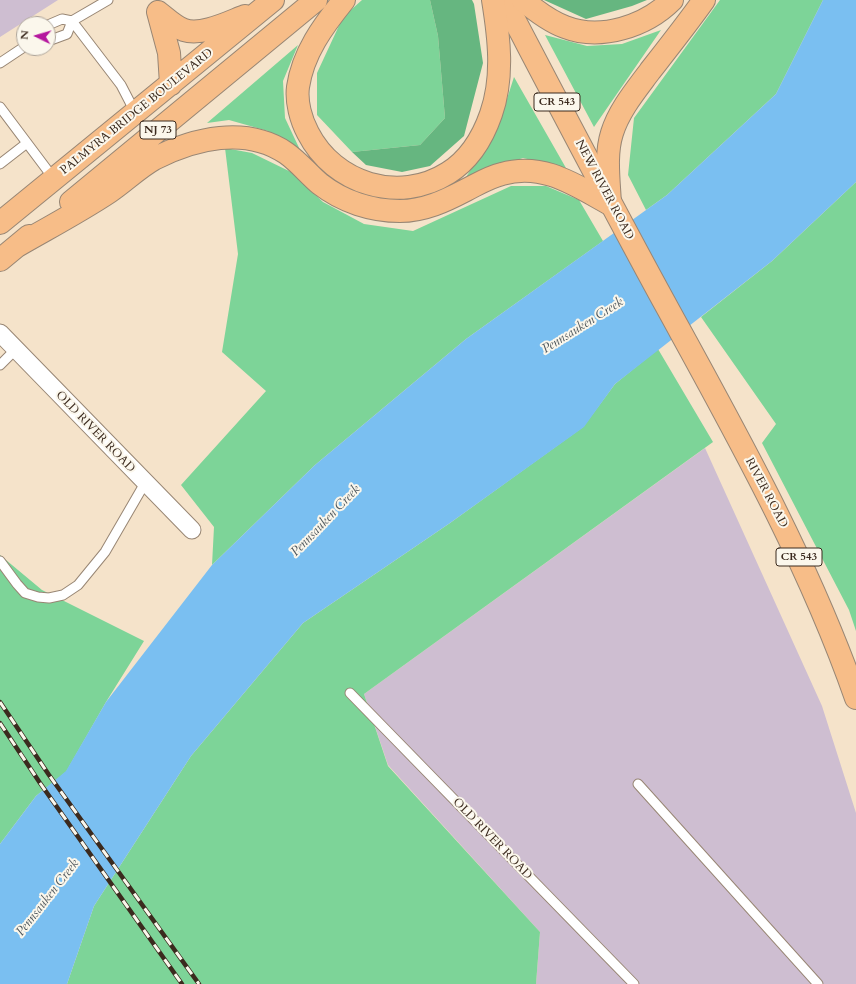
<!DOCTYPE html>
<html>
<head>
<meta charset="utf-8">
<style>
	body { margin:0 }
	#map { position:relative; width:856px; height:984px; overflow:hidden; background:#f5e3ca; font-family:Cardo,serif }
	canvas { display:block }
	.north { position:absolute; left:16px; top:16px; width:40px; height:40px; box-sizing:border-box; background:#fbf7ec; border:1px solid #aea59a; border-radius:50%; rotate:275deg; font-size:11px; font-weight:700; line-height:16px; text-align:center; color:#3b2a1e }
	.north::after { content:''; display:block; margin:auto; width:14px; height:18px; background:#b5179e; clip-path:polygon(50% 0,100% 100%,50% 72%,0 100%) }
</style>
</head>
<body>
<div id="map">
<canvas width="856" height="984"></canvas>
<div class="north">N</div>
</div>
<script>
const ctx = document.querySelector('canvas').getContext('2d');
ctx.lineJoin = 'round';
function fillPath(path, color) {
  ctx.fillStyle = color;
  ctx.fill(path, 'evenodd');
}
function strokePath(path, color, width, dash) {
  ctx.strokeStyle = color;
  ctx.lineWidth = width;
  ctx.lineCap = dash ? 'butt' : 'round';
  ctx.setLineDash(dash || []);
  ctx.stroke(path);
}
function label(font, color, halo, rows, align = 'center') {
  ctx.font = font + ' Cardo,serif';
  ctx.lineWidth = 4;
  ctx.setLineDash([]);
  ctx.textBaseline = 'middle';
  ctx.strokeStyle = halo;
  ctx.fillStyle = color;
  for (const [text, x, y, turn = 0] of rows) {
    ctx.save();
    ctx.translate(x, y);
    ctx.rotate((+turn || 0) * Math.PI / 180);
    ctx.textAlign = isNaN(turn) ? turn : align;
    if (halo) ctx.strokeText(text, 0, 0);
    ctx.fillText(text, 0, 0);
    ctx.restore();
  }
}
const industrial = new Path2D(`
	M0,0H58L0,37Z
	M705,448L822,706L856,813V984H536L540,932L388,765L364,694Z`);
const green = new Path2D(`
	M362,0H430L438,36L445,118L420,145L352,152L317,115V73L343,17Z
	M720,0H823L776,94L667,195L646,210L628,175L634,118Z
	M661,30L594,127L545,35L587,46L622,44Z
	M298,45L283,81L285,118L301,152L268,131L229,120L207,123Z
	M514,77L566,168L523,158L466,177L497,130Z
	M225,148L252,153L291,172L323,202L364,224L413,231L511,186H546L579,200L603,241L466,339L315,465L212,565L214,527L181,485L266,391L222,352L238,254Z
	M856,182V631L849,610L762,443L776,424L701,317L772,261Z
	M658,349L713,442L364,694L388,766L540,932L536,984H67L94,906L191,756L303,623L450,523L583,427L615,384Z
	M0,555L42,590L144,641L106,702L66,772L36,796L0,844Z`);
const forest = new Path2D(`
	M430,0H472L474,4L483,63L464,136L430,166L402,172L366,165L352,152L420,145L445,118L438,36Z
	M544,0H647L632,6L586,19Z`);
const water = new Path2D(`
	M823,0H856V182L772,261L615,384L584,427L450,523L303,623L191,756L94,906L67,984H0V844L36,796L66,771L106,702L212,565L315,465L466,339L667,195L776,94Z`);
const lane = new Path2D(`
	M48,25L62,19L72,21L121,85L135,112
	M48,41L67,34L72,21L108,0
	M0,63L24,47
	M0,107L54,179
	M0,164L27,143
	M0,365L15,350
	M0,561L17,584L25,593L38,597L49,598L63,595L78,585L105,552L145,483
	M350,693L634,984
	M638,784L818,984`);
const street = new Path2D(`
	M0,333L192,530`);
const primary = new Path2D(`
	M504,0C558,103 612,207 668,309C737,435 808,561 856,698`);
const highway = new Path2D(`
	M344,0C323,26 303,53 298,87C296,102 301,120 308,133C334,184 399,204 448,173C469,160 483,137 491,114C504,77 499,37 493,0
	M523,0C536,11 549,21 565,27C601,41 646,26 672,0
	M158,12C166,18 175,27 184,30C202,36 229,22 245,16
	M158,12L169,53L171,84
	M71,202L316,0
	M0,223L273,0
	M17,246C48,228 79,212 109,192C124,182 138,168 154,159C194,138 246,126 286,153C299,162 309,175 320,184C343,202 372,211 400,211C424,211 445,201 466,190C478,184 489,177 502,174C543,162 575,185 610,204C609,181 605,155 612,133C619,110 636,90 650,71C668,48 687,24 704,0
	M0,260L29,236`);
const rail = new Path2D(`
	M0,702L49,775L199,984
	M0,723L40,783L182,984`);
const shields = [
	[557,102,46],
	[158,130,36],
	[799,557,46]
];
const shieldNames = [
	["CR 543",557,102],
	["NJ 73",158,130],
	["CR 543",799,557]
];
const streetNames = [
	["PALMYRA BRIDGE BOULEVARD",137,112,-39],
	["NEW RIVER ROAD",604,190,62],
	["OLD RIVER ROAD",95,432,46],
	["RIVER ROAD",766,493,62],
	["OLD RIVER ROAD",492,839,46]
];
const waterNames = [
	["Pennsauken Creek",583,326,-32],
	["Pennsauken Creek",326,521,-46],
	["Pennsauken Creek",48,898,-52]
];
fillPath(industrial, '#cebed1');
fillPath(green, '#7dd498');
fillPath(forest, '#66b680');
fillPath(water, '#7abff1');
strokePath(lane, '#988674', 11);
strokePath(street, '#988674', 19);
strokePath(primary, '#988674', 24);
strokePath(highway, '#988674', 24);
strokePath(lane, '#fff', 9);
strokePath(street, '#fff', 17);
strokePath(primary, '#f7bd88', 22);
strokePath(highway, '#f7bd88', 22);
strokePath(rail, '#3b2a1e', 4.5);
strokePath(rail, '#fbf7ec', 3, [9]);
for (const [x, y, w] of shields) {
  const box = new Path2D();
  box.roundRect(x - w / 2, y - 9, w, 18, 3);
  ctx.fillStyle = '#fbf7ec';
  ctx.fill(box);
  strokePath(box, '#3b2a1e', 1);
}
label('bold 11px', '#3b2a1e', null, shieldNames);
label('12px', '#3b2a1e', '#fbf7ec', streetNames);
label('italic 13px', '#4e575d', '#fbf7ec', waterNames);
</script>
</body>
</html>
